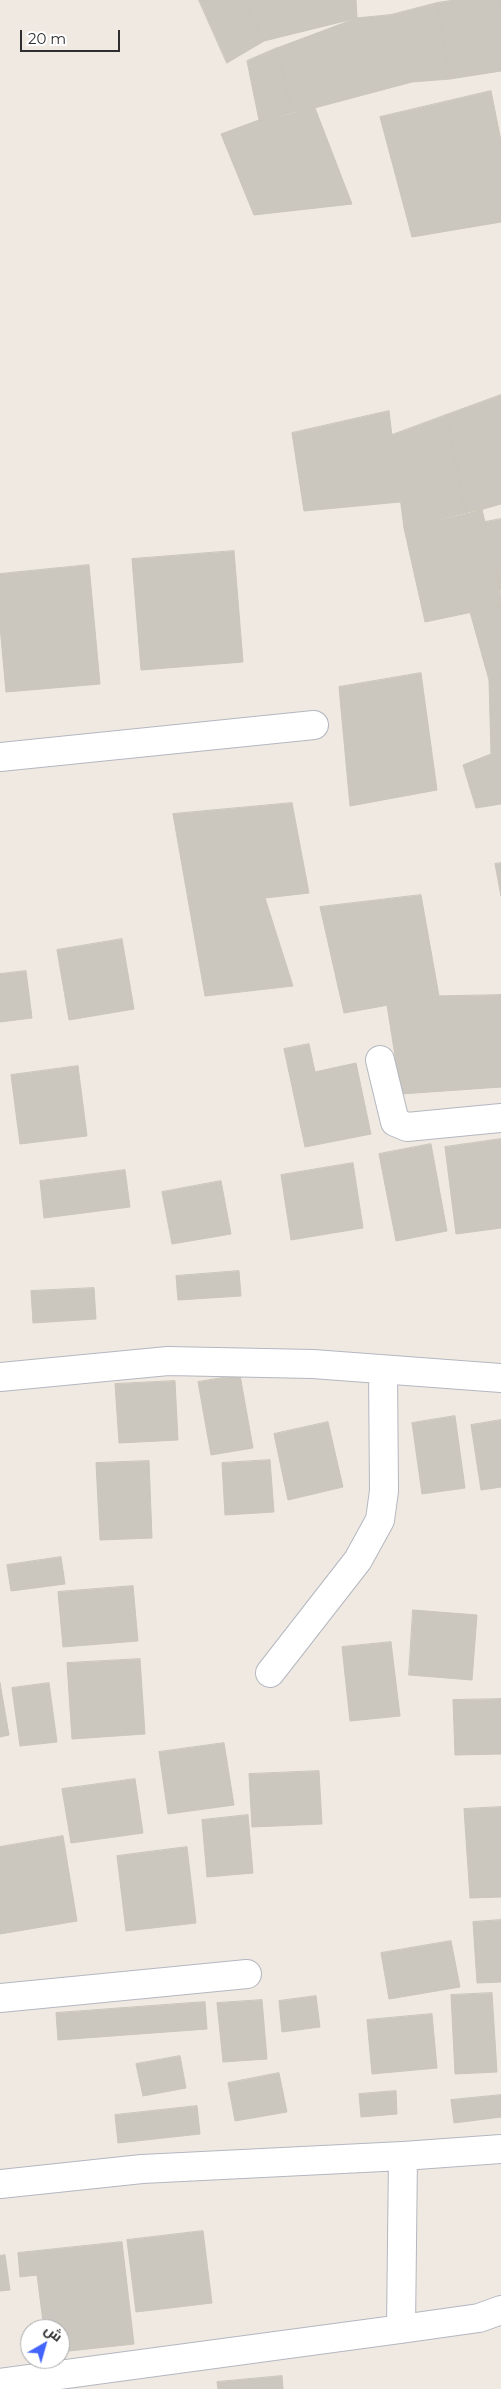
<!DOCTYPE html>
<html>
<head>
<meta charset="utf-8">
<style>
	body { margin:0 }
	#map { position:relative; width:501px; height:2389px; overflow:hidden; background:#efe9e1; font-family:Montserrat,Cairo,sans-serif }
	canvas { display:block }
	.north { position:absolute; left:20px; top:2319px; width:50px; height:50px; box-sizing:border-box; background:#fff; border:1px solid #ababab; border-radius:50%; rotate:38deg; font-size:14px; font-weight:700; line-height:20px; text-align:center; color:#2e2e2e }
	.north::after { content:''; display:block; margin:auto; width:18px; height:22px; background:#4264fb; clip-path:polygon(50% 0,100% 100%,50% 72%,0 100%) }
	.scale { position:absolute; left:20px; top:30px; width:100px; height:22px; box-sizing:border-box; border:2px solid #2e2e2e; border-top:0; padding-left:6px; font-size:15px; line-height:18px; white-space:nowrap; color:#2e2e2e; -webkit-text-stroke:4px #fff; paint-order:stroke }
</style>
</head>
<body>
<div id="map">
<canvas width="501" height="2389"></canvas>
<div class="north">ش</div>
<div class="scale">20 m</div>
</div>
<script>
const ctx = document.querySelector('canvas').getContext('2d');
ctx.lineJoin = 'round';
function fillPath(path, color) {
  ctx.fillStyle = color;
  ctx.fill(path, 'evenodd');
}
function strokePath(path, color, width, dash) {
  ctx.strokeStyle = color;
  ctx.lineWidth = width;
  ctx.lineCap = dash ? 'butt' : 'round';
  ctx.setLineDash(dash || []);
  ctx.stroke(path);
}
const building = new Path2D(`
	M199,0H243L264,41L227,63Z
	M243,0H356L357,18L264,41Z
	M455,0H501V71L450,79L437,3Z
	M437,3L450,79L412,82L391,15Z
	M391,15L412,82L292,114L277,48L357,18Z
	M277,48L292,114L259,120L247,61Z
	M491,91L501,141V222L412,237L380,117Z
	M315,108L352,204L254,215L221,134L259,120Z
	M501,395V504L466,514L446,415Z
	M389,411L400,502L304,511L292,433Z
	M446,415L466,514L404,528L392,435Z
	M482,509L500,590L501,606L425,622L404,528Z
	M501,519V590H500L485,522Z
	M234,551L243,662L141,670L132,559Z
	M89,565L100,684L6,692L0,626V574Z
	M501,606V677L489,680L470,612Z
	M421,673L437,790L350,806L339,687Z
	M501,677V804L476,808L463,765L491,754L489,680Z
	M292,803L309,893L265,898L293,986L205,996L173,814Z
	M501,863V896L495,864Z
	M421,895L439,996L344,1013L320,907Z
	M122,939L134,1009L69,1020L57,950Z
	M26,971L32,1018L0,1022V974Z
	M501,995V1087L401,1094L387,1005L439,996Z
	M309,1044L315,1072L356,1063L371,1134L305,1147L284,1049Z
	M78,1066L87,1136L20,1144L11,1075Z
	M501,1139V1228L456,1234L445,1147Z
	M431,1144L447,1231L396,1241L379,1154Z
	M353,1163L363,1228L291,1240L281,1175Z
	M125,1170L130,1207L44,1218L40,1181Z
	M221,1181L231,1234L172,1244L162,1192Z
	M239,1271L241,1296L178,1300L176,1276Z
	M94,1288L96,1319L33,1323L31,1291Z
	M240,1375L253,1448L211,1455L198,1382Z
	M175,1381L178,1440L119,1443L115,1384Z
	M455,1416L465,1488L422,1494L412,1423Z
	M501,1420V1487L481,1490L471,1425Z
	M328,1422L343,1487L288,1500L274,1434Z
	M270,1460L274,1512L225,1515L222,1463Z
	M149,1461L152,1538L100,1540L96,1463Z
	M61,1557L65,1584L11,1591L7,1565Z
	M133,1586L138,1641L63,1647L58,1592Z
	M413,1610L477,1615L472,1680L409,1675Z
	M391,1642L400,1716L350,1721L342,1647Z
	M140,1659L145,1734L72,1739L67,1663Z
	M0,1683L9,1735L0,1737Z
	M49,1683L57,1742L20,1746L12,1688Z
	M501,1699V1754L455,1755L453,1700Z
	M224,1743L234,1805L168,1814L159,1752Z
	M319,1771L322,1824L252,1827L249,1774Z
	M135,1779L143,1833L71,1843L62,1789Z
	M501,1807V1897L470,1898L464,1809Z
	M248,1815L253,1873L207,1877L202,1820Z
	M63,1836L77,1921L0,1934V1847Z
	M187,1847L196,1923L126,1931L117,1856Z
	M501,1920V1982L477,1983L473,1922Z
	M451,1941L460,1987L389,1999L381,1953Z
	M492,1993L497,2072L455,2074L451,1995Z
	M316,1996L320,2027L282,2032L279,2001Z
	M262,2000L267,2059L223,2062L217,2003Z
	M205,2002L207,2029L58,2040L56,2013Z
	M432,2014L437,2068L372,2074L367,2020Z
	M180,2056L186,2088L143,2096L136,2064Z
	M279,2073L287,2112L235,2121L228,2083Z
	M396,2091L397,2114L361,2117L359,2094Z
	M501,2095V2117L454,2123L451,2100Z
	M197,2106L200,2134L118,2143L115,2115Z
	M203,2231L212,2303L136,2312L127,2240Z
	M122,2242L134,2344L60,2352V2329H44L37,2275L20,2277L18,2253Z
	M5,2255L10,2290L0,2291V2256Z
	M282,2376L283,2389H218L217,2382Z`);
const minor = new Path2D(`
	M0,757L314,725
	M380,1060L395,1122L407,1127L501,1118
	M0,1377L168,1361L313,1364L501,1378
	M270,1673L358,1560L380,1520L384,1491L383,1370
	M0,1998L247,1974
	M0,2184L142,2169L403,2156L501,2149
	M401,2329L403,2156
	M0,2383L401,2329L479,2318L501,2310`);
fillPath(building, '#cbc7bf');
strokePath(building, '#cbc5ba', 1);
strokePath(minor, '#b4b7c1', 30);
strokePath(minor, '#fff', 28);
</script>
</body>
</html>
